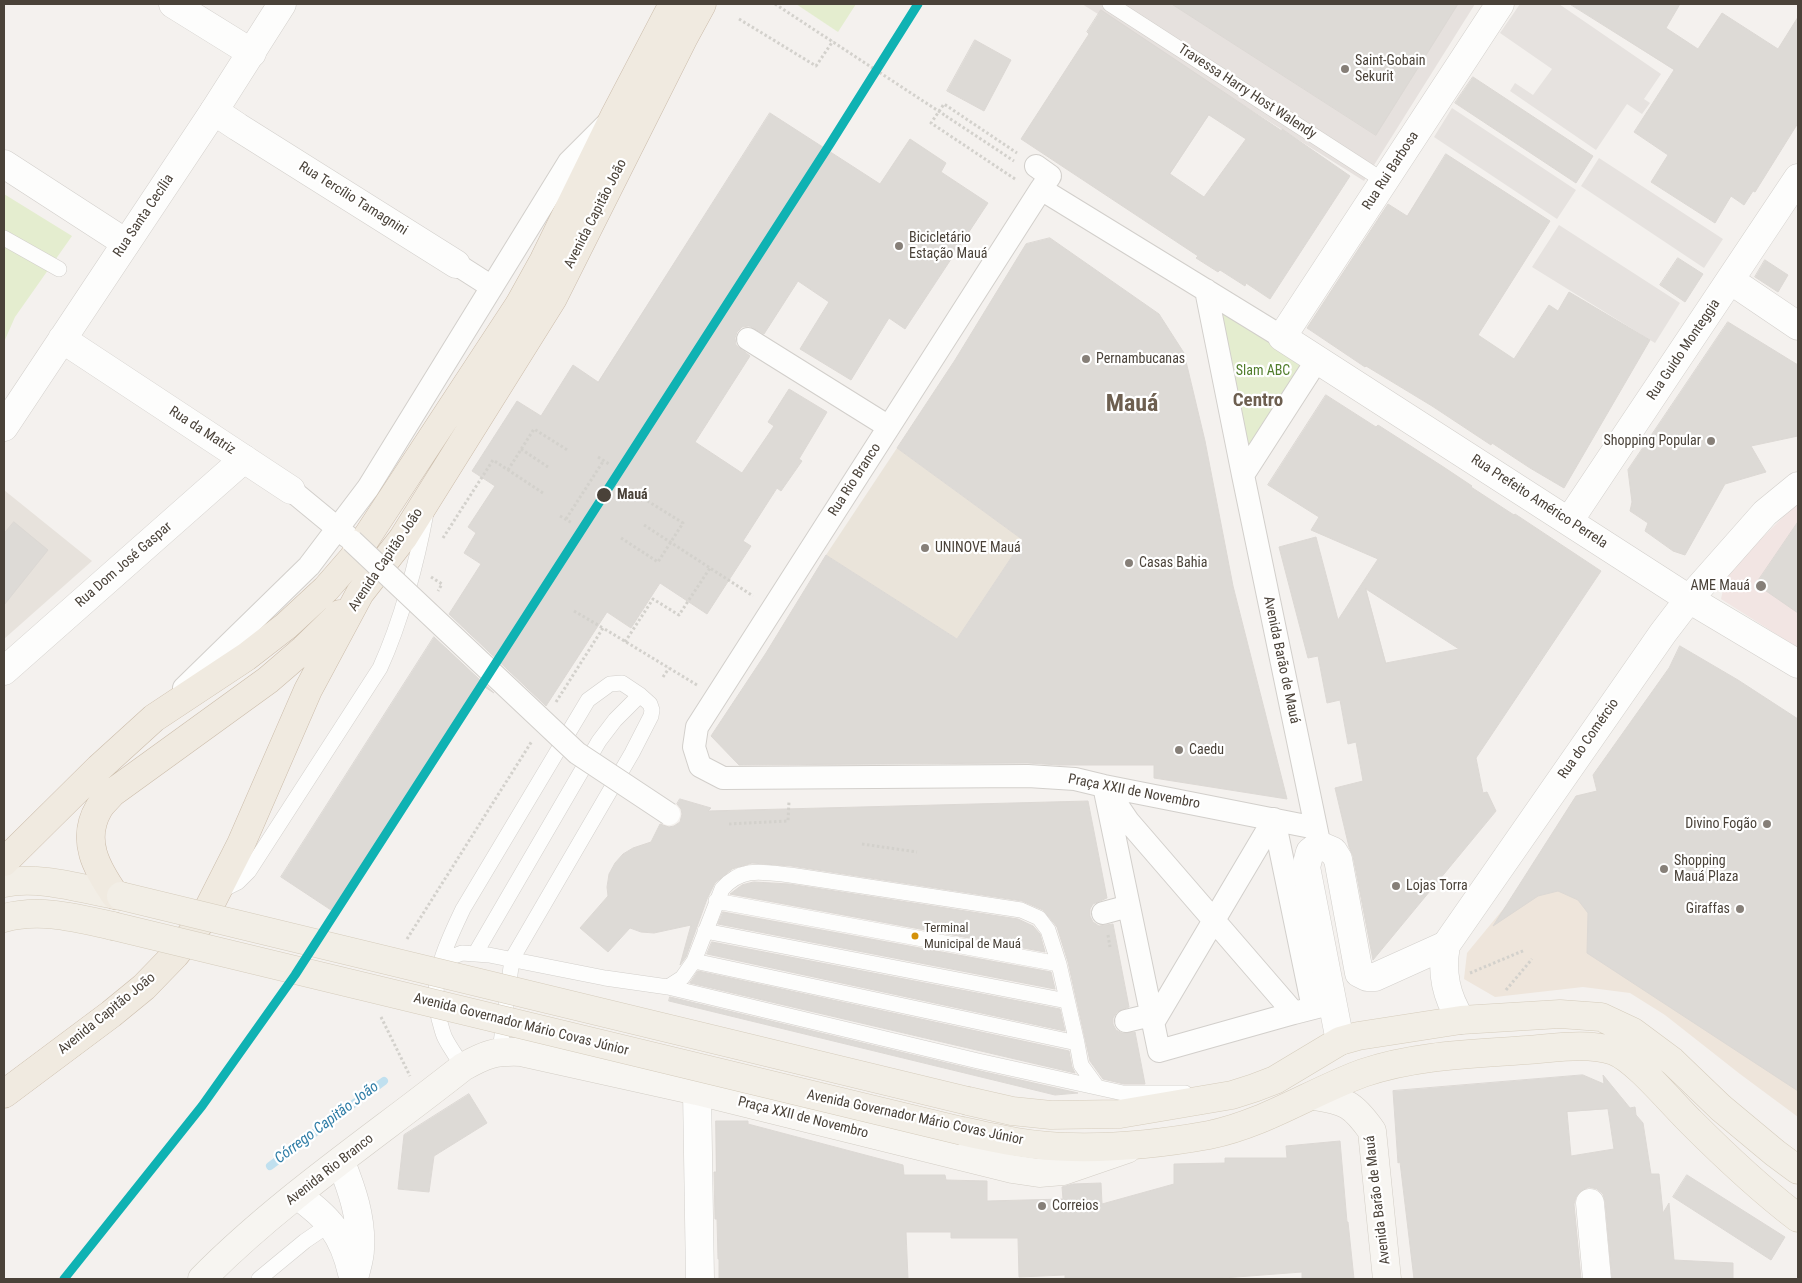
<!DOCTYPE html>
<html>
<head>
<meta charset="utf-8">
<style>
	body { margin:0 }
	#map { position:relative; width:1802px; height:1283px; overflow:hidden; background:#f4f1ee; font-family:"Roboto Condensed",sans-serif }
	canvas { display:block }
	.frame { position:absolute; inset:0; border:5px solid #4a4239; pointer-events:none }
</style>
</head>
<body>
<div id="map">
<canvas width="1802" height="1283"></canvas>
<div class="frame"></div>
</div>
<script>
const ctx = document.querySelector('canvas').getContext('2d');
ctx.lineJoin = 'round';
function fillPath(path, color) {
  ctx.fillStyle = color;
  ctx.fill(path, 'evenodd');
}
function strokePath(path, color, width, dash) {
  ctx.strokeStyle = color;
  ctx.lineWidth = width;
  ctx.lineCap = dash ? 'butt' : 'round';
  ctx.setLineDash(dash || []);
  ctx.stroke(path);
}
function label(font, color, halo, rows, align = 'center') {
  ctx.font = font + ' "Roboto Condensed",sans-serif';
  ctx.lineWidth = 4.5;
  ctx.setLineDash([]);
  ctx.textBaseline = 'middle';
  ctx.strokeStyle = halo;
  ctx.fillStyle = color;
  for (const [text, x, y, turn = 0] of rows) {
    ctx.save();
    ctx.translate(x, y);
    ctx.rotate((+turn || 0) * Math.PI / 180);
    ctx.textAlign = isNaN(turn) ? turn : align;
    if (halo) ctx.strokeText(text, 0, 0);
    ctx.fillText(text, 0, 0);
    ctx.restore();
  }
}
const residential = new Path2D(`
	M4,490L92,561L4,639Z`);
const commercial = new Path2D(`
	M1798,746V1117L1740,1074L1665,1015L1630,993L1583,987L1495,997L1464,979L1467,953L1509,902L1576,796Z`);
const industrial = new Path2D(`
	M1082,4H1475L1364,181Z`);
const education = new Path2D(`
	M897,448L1023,540L957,639L826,555Z`);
const medical = new Path2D(`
	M1798,502V648L1721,599L1727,573Z`);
const green = new Path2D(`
	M796,4H856L838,32Z
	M4,194L72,236L15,317L4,342Z
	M1216,301L1308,361L1246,463Z`);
const parking = new Path2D(`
	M1520,4H1559L1661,74L1644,99L1650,103L1642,114L1627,104L1596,150L1510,91L1515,83L1533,95L1552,69L1500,33Z
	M1452,108L1576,190L1557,219L1434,137Z
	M1599,158L1723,239L1704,268L1581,186Z
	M1559,225L1680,303L1655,343L1532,267Z`);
const stream = new Path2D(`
	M270,1166L384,1081`);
const building = new Path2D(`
	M1172,4H1458L1376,135Z
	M1570,4H1680L1666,28L1698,49L1722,13L1778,49L1798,17V123L1755,192L1753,191L1744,205L1731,196L1715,223L1651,182L1668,155L1634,132L1674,70Z
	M1101,10L1282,131V129L1350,176L1270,299L1246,283L1245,286L1220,270L1218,272L1196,258L1198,256L1021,139L1089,34L1087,32ZM1209,115L1246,139L1204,197L1170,174Z
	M975,40L1011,60L984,111L947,91Z
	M1473,77L1593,156L1576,183L1455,103Z
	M770,113L880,184L910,139L946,163L941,172L988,203L905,329L889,318L851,380L800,349L829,302L798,281L764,334L749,326L742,327L737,332L735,338L736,345L750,356L695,442L742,473L774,426L768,422L789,389L827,412L799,459L802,461L781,491L777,488L743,541L751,546L707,614L660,583L631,628L607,612L546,706L449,614L481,564L464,553L476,533L468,527L495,486L472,471L517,401L541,416L573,365L598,382Z
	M1446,154L1550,221L1478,335L1514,359L1549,305L1558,311L1569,292L1650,340L1564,488L1530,468L1492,443L1491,445L1432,406L1366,366L1365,367L1307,328L1388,204L1407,216Z
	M1050,238L1159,314L1184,353L1205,441L1233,586L1287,799L1154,778V765H1059L1028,763L739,765L711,736L766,653L826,555L957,639L1023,540L897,448L955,360L1026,244Z
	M1678,258L1703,274L1685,302L1660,285Z
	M1765,260L1788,275L1778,292L1755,277Z
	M1728,322L1798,365V436L1751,446L1766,472L1725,484L1685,555L1673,551L1645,531L1648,523L1630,511L1632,502L1628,470Z
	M1326,395L1376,427L1378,425L1442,466L1472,486L1471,487L1514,515L1515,514L1601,571L1476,758L1483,793L1487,792L1496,811L1373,960L1353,856L1349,847L1335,788L1363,781L1356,742L1348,744L1340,700L1327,703L1318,656L1308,658L1279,547L1316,537L1338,620L1378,559L1311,530L1319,517L1268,485ZM1366,589L1459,649L1386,663Z
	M14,522L48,550L4,605V534Z
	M1798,522V613L1756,584Z
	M434,637L494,693L480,684L334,912L281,877Z
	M1680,646L1738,680L1798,719V1091L1587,953L1588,913L1578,900L1558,891L1538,896L1493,926L1576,796L1597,791L1593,775L1669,668Z
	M680,799L711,808L708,811L1088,801L1107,898L1093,904L1090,909V916L1093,922L1099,926L1113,924L1129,1007L1117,1012L1113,1018V1024L1116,1030L1122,1033L1135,1032L1145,1084H1124L1103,1079L1090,1061L1068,962L1057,927L1043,910L1022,901L791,866L752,863L732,869L715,883L707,899L686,957L680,965L691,925L654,933L641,932L630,928L608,952L580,928L608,896L607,887L609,874L615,863L623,854L633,848L651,842L660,824L669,827L674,826L680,822L682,814L681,809L677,804Z
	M754,882L789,884L1018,919L1033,926L1040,934L1045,952L730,894L742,885Z
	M723,912L1051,972L1055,989L718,924Z
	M712,942L1060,1009L1065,1031L707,954Z
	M698,971L1069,1051L1072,1067L1075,1073L690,983Z
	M670,997L976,1070L1078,1093L1055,1095L669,1001Z
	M1583,1075L1604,1084L1603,1075L1630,1108L1635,1107L1636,1115L1643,1123L1651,1174H1659L1663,1213L1669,1203L1674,1260L1733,1263V1279H1612L1605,1201L1603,1194L1597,1189L1589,1187L1581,1191L1576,1197L1574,1204L1581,1279H1414L1400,1162L1398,1163L1393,1091ZM1608,1109L1614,1149L1571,1156L1567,1112Z
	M469,1094L487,1123L434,1156L429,1192L398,1189L404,1135Z
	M716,1121H748V1124L903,1165L904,1175H945L946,1180L987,1181V1201L1063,1199L1062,1187L1073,1184L1101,1183L1102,1204L1174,1184V1164L1225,1163V1158H1287L1286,1146L1340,1141L1347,1222H1348L1354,1279L1302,1278V1272L1210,1279H1065V1275L1019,1277L1018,1238H951V1232H906L908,1279H719V1259H718L717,1219H715L714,1172H716Z
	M1687,1175L1785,1237L1771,1260L1673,1197Z`);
const path = new Path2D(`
	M739,19L816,66L833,41
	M946,116L1014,161
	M1015,179L931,123L944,104L1017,153
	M521,449L548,467
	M598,457L609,464
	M508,470L534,429L569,451
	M560,516L572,523
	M566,519L604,460
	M644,525L753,596
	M443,538L493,460L543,493
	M621,538L658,562L683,523L646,500
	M431,577L442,584L438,591
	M574,611L603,628
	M625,642L653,599L679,615L710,568
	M663,677L669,668
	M556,702L603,628L697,685
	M729,824L788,821L789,801
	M862,844L917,852
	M1108,935L1110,947
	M407,939L532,741
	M1470,973L1525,950
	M1506,990L1532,959
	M381,1017L410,1076`);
const service = new Path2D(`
	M1110,4L1384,181
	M4,238L59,269
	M218,892L238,882L249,871L380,668C401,622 417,562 426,513
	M716,901L1059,964
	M705,931L1067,1001
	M475,954L599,741L615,720L640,695
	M441,961L462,953L489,955L605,978L668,987L682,978L694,961L722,889C742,866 763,872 790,875L1021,910L1039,918L1048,930L1059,964L1077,1043L1081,1065L1097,1087
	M694,961L1077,1043
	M668,987L978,1061L1123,1093H1185
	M463,1067C457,1057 450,1048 445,1038C442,1032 441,1025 439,1019C429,978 446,945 463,909L588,700L610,684L622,683L640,695L650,704L652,710L651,716L632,753L512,959L500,1051
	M259,1279L305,1241L330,1224`);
const pedestrian = new Path2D(`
	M1036,166L1050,176L1041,189L1282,337
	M1041,189L697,727L694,747L700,766L723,778L1028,776L1075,779L1104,786L1316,828
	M456,264L492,287
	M1206,290L1243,475L1317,360
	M748,339L889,427
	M1243,475L1319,842
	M291,490L348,537
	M184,688L309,566L368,488L569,162L606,125
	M1104,786L1159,1051L1294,1013
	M1109,793L1128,821L1294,1013L1333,1003
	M1274,819L1313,1008
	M1103,913L1129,906
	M1126,1021L1151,1015
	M1153,1023L1274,819`);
const minor = new Path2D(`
	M173,4L252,53
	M1500,4L1282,337L1689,599L1798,664
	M214,111L238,127L456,264
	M4,164L126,243
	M1730,280L1798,326
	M244,459L291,490
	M1569,521L1798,178
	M1340,1041L1306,867L1310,852L1319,845L1333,851L1338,859L1359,973L1367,977H1375L1446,945
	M697,1091L700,1279
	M341,1162C352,1190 362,1218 360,1249C360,1259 356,1269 354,1279
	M297,1195C329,1218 343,1234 352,1273
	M1590,1203L1597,1279`);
const tertiary = new Path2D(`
	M4,427L214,111L282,4
	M4,671L244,459L62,339
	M1461,1020C1446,996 1441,973 1446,945L1663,633L1689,599L1765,513L1798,486`);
const secondary = new Path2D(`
	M1314,1096C1346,1101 1353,1104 1372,1131L1387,1279
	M202,1279C280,1200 376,1136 463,1067C486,1054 495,1051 521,1052L697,1091L1012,1169L1039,1173L1063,1171L1127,1149`);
const primary = new Path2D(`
	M4,883C40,875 85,890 121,896
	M4,918C41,908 76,918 113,926
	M968,1101L1012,1111L1051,1115L1120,1114L1232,1095L1254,1088L1275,1080L1340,1041L1358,1036L1461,1020L1560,1014L1601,1017L1633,1032L1672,1061L1721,1108L1775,1153L1798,1170
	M962,1131C998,1139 1035,1147 1072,1147C1117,1148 1165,1143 1209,1135C1264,1124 1311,1092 1363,1073C1415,1055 1473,1054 1527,1050C1555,1048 1587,1042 1614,1051C1636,1059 1673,1105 1692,1123C1725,1156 1760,1189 1798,1218`);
const trunk = new Path2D(`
	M4,862L99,768L154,718L246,657L286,626L326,589L353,558L519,305L544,260L615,115L673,4
	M115,895C97,869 80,840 99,808C102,803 108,798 112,793L268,680L304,649L340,614
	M4,1094L111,1014L144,987L175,955L203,919L241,844L308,690L360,593L403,538L553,298L684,37L702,4`);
const pathBridge = new Path2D(`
	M775,4L946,116`);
const pedestrianBridge = new Path2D(`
	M352,541L577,753L669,814`);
const primaryBridge = new Path2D(`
	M121,896L968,1101
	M113,926L962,1131`);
const rail1 = new Path2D(`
	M64,1279L202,1106L295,975L830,144L918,4`);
const markers = [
	[1345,69,5,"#867f78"],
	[899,246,5,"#867f78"],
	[1086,359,5,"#867f78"],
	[1711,441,5,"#867f78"],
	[604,495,8,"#4a4239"],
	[925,548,5,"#867f78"],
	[1129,563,5,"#867f78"],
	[1761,586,6,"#867f78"],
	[1179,750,5,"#867f78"],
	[1767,824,5,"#867f78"],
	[1664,869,5,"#867f78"],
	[1396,886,5,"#867f78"],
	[1740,909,5,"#867f78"],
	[915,936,4.5,"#d4920b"],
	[1042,1206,5,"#867f78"]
];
const busNames = [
	["Terminal",924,929],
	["Municipal de Mauá",924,945]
];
const poiNames = [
	["Saint-Gobain",1355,61],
	["Sekurit",1355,77],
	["Bicicletário",909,238],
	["Estação Mauá",909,254],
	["Pernambucanas",1096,359],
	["Shopping Popular",1701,441,"right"],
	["UNINOVE Mauá",935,548],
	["Casas Bahia",1139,563],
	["AME Mauá",1750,586,"right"],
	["Caedu",1189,750],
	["Divino Fogão",1757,824,"right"],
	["Shopping",1674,861],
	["Mauá Plaza",1674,877],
	["Lojas Torra",1406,886],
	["Giraffas",1730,909,"right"],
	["Correios",1052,1206]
];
const streetNames = [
	["Travessa Harry Host Walendy",1247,92,33],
	["Rua Rui Barbosa",1391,171,-57],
	["Rua Tercílio Tamagnini",353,199,32],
	["Avenida Capitão João",596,214,-63],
	["Rua Santa Cecília",144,216,-56],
	["Rua Guido Monteggia",1684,350,-56],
	["Rua da Matriz",202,431,33],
	["Rua Rio Branco",855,480,-57],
	["Rua Prefeito Américo Perrela",1539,502,33],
	["Avenida Capitão João",386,560,-56],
	["Rua Dom José Gaspar",124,565,-41],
	["Avenida Barão de Mauá",1281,660,78],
	["Rua do Comércio",1589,739,-55],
	["Praça XXII de Novembro",1134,792,11],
	["Avenida Capitão João",107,1014,-39],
	["Avenida Governador Mário Covas Júnior",521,1025,14],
	["Praça XXII de Novembro",803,1118,14],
	["Avenida Governador Mário Covas Júnior",915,1118,12],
	["Avenida Rio Branco",330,1170,-38],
	["Avenida Barão de Mauá",1378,1200,-97]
];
const parkNames = [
	["Slam ABC",1263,371]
];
const stopNames = [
	["Mauá",617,495]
];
const waterNames = [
	["Córrego Capitão João",327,1123,-37]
];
const districtNames = [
	["Centro",1258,401]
];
const townNames = [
	["Mauá",1132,405]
];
fillPath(residential, '#e7e2dc');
fillPath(commercial, '#eee5db');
fillPath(industrial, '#e6e1de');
fillPath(education, '#eae4da');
fillPath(medical, '#f2e5e3');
fillPath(green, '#e4edcf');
fillPath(parking, '#e6e2df');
strokePath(stream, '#c0e0ef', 8);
fillPath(building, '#dddad6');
strokePath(building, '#dcd8d4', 1);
strokePath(service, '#d2cfcb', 16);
strokePath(pedestrian, '#d2cfcb', 24);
strokePath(minor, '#d2cfcb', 29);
strokePath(tertiary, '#d2cfcb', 29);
strokePath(secondary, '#d2cdc5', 29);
strokePath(primary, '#d5ccbc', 29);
strokePath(trunk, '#cbbcaa', 29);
strokePath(path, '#d3d1cc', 3, [2.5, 2.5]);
strokePath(service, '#fdfdfc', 15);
strokePath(pedestrian, '#fdfdfc', 22);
strokePath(minor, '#fdfdfc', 28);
strokePath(tertiary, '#fdfdfc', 28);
strokePath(secondary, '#f7f5f1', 28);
strokePath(primary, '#f2eee6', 28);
strokePath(trunk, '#f0eae0', 28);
strokePath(pedestrianBridge, '#d2cfcb', 24, []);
strokePath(primaryBridge, '#d5ccbc', 29, []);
strokePath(pathBridge, '#d3d1cc', 3, [2.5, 2.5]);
strokePath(pedestrianBridge, '#fdfdfc', 22);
strokePath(primaryBridge, '#f2eee6', 28);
strokePath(rail1, '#0fb2b3', 9);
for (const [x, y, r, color] of markers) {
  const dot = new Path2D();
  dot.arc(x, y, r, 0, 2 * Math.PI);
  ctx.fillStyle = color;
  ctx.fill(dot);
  strokePath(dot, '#fff', 2);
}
label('13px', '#4a4239', '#fff', busNames, 'left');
label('14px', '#4a4239', '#fff', poiNames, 'left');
label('14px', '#4a4239', '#fff', streetNames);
label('14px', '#517d2c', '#fff', parkNames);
label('bold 14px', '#4a4239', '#fff', stopNames, 'left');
label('italic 15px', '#2f7da6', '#fff', waterNames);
label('bold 19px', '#6d5f50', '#fff', districtNames);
label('bold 24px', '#6d5f50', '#fff', townNames);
</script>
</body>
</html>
